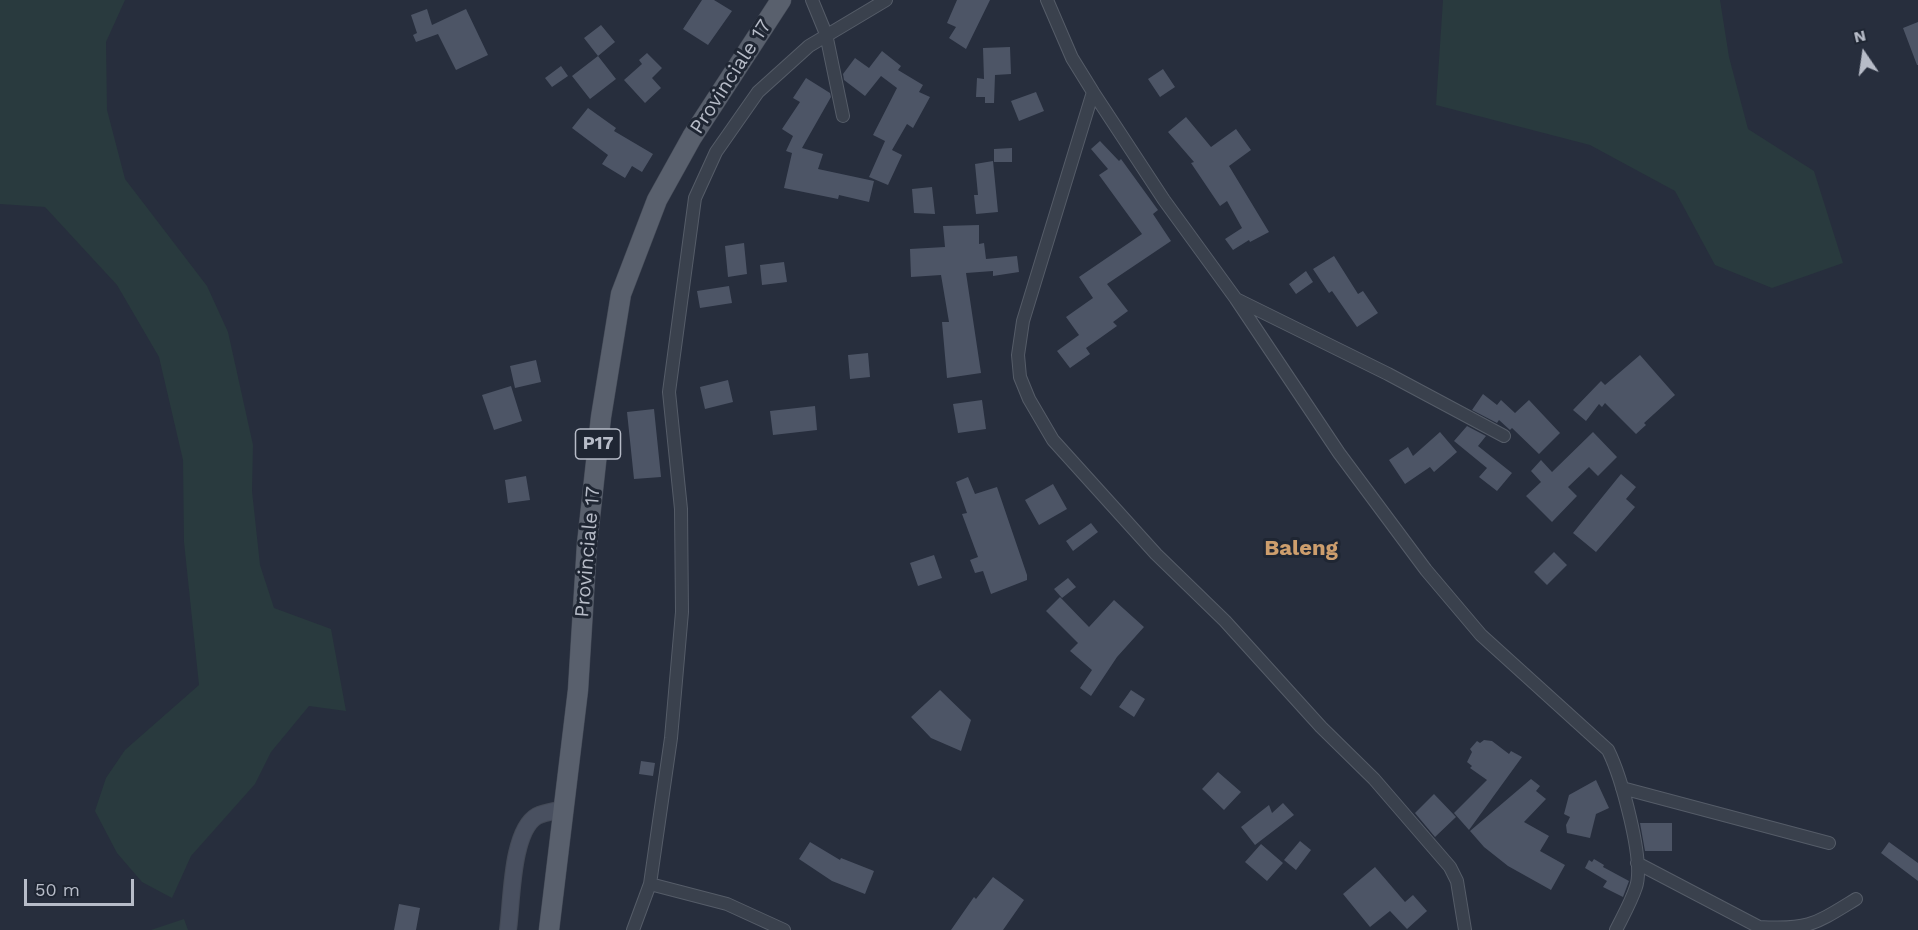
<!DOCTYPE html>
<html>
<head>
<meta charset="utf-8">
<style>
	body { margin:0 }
	#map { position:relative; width:1918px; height:930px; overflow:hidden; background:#272e3d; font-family:"Work Sans",sans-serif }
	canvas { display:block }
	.north { position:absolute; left:1834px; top:24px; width:60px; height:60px; -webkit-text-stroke:4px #1f2633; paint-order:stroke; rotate:347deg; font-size:16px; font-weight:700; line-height:24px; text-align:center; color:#b7bcc8 }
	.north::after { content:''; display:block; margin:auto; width:21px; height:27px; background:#b7bcc8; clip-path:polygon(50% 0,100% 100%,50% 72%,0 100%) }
	.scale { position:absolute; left:24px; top:879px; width:110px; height:27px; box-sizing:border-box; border:3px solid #b7bcc8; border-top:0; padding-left:8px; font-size:18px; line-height:21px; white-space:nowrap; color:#b7bcc8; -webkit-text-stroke:4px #1f2633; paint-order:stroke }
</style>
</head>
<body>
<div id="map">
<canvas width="1918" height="930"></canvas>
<div class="north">N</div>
<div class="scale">50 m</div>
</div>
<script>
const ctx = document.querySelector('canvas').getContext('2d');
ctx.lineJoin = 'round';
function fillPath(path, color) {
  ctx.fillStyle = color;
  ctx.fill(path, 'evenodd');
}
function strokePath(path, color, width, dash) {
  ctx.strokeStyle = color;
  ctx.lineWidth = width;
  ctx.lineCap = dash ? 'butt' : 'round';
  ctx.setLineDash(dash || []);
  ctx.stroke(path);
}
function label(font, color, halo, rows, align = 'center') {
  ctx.font = font + ' "Work Sans",sans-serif';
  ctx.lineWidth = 6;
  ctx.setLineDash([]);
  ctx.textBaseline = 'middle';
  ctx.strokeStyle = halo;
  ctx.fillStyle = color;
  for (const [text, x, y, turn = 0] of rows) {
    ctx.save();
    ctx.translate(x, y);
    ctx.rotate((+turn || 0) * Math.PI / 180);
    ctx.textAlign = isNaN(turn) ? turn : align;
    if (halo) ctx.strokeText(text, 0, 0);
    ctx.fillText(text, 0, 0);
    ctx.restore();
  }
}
const green = new Path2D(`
	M0,0H125L106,42L107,110L125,179L207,286L228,332L253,445L252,491L260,565L274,608L331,629L346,711L309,706L271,752L255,784L191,856L172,898L142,882L117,853L95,811L106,778L125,750L199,685L184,542L183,460L159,357L117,285L45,207L0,204Z
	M1443,0H1720L1729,57L1748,129L1814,171L1843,263L1772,288L1715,265L1675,191L1590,145L1436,105Z
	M184,919L188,930H151Z`);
const building = new Path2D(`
	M702,0H714L732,11L708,45L683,29Z
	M957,0H990L966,49L949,38L956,27L947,23Z
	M427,9L432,25L466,9L488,55L456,70L438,34L416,42L413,35L417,33L411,15Z
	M1918,22V65H1917L1903,28Z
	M601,25L615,42L598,56L584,38Z
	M1010,47L1011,74L995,75L994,103H985V97H976L977,78L984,79L983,48Z
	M882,51L901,66L898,70L923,85L919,92L930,97L913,128L907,124L892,150L902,155L888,185L869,177L885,141L873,135L897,88L881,76L865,96L844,80L843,74L855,58L869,68Z
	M647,53L662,68L652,78L661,88L645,103L624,80L642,64L639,60Z
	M598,56L616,79L590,99L572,76Z
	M561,66L568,76L552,87L545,78Z
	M1163,69L1175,87L1160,97L1148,79Z
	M806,78L830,93L831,97L802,148L823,154L818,169L874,181L869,202L839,195L838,199L784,188L792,153L786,151L793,136L782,129L800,102L793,98Z
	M1036,92L1044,111L1019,121L1011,101Z
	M588,108L616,128L614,131L653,154L642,172L632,166L625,178L602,164L608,155L572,128Z
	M1186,117L1211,147L1236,129L1251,150L1229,166L1269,232L1250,242L1249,240L1233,250L1225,239L1242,228L1227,201L1220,206L1191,163L1194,162L1168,132Z
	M1100,141L1119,161L1121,159L1158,210L1153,214L1171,241L1107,284L1128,311L1113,322L1117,326L1086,348L1090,354L1070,368L1057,351L1079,335L1066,317L1093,298L1079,277L1142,234L1099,175L1108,169L1091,149Z
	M1012,148V162H994V149Z
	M993,161L998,212L976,214L974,195H978L975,164Z
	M932,187L935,214L914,213L912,189Z
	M979,225V244L984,243L986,259L1017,256L1019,272L993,276V271L966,273L981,373L947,378L942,322H949L941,275L911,277L910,249L945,247L943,226Z
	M744,243L747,274L728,277L725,246Z
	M1334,256L1358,294L1363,291L1378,313L1357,327L1332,291L1329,293L1313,269Z
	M784,262L787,282L762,285L760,265Z
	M1306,271L1313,282L1296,294L1289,284Z
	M729,286L732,303L700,308L697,291Z
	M868,353L870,377L850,379L848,355Z
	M1640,355L1675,395L1644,423L1646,425L1636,434L1605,403L1602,407L1599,404L1586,421L1573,410L1601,381L1605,385Z
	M536,360L541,382L515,388L510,366Z
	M728,380L733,402L705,409L700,387Z
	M511,386L522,421L494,430L482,395Z
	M1483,394L1497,405L1501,400L1515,413L1529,400L1560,433L1539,454L1512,428L1510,430L1499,420L1497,423L1472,410Z
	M982,400L986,429L958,433L953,404Z
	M815,406L817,430L773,435L770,411Z
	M654,409L661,477L634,479L627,412Z
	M1467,426L1486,436L1478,446L1512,473L1497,491L1479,477L1487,468L1454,441Z
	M1440,432L1457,452L1434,472L1430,467L1405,484L1389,460L1408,447L1413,456Z
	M1593,432L1617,457L1598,476L1589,467L1568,487L1577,496L1552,522L1526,496L1541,482L1531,471L1541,460L1552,472Z
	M1621,474L1636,487L1626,499L1635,507L1596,552L1573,533Z
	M526,476L530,500L508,503L505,480Z
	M968,477L975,494L997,487L1027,575V580L991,594L983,571L975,573L970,560L978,557L962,514L967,513L956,482Z
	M1053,484L1067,509L1039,525L1025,500Z
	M1091,523L1098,532L1073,551L1066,541Z
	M1554,552L1567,565L1547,585L1534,572Z
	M934,555L942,578L918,586L910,563Z
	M1068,578L1076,587L1062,598L1054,589Z
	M1060,597L1089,627L1114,600L1144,627L1117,657L1091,696L1080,688L1092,670L1070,651L1078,643L1046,611Z
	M940,690L971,720L961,751L931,738L911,717Z
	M1131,690L1145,699L1134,717L1119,707Z
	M1484,740L1492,741L1509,754L1511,751L1522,757L1469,830L1454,813L1487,780L1470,768L1472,766L1467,762L1472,752L1470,749L1477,741L1480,743Z
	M641,761L655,763L653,776L639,774Z
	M1218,772L1241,792L1224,810L1202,789Z
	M1531,779L1540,786L1536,791L1546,799L1524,822L1549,836L1540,851L1565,865L1551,890L1508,866L1484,847L1470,831Z
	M1596,780L1609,808L1596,814L1590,838L1567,833L1566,825L1570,817L1564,814L1569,795Z
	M1434,794L1456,817L1435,837L1415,813Z
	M1283,803L1294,815L1255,845L1241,827L1269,805L1272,813Z
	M1640,823H1672V851H1645Z
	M1300,841L1311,850L1296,870L1284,860Z
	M810,842L840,860L841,858L874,871L865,894L832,881L799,859Z
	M1889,842L1918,863V881L1881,853Z
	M1261,844L1283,863L1267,881L1245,862Z
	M1594,859L1604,865L1603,867L1629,881L1623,897L1603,887L1607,881L1585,868L1589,860L1592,862Z
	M1375,867L1405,902L1413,895L1427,911L1407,929L1390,911L1370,927L1343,894Z
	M993,877L1024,900L1003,930H951L974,897L976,899Z
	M399,904L420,908L416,930H394Z`);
const street = new Path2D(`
	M812,0L826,34L843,116
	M1047,0L1072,58L1093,92L1164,200L1236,299L1388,374L1504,436
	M1093,92L1023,321L1018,355L1020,377L1029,399L1053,440L1156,554L1225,621L1321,727L1374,779L1450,867L1457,881L1465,930
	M1236,299L1339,453L1426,570L1481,635L1608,750C1621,776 1645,861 1636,887C1631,902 1623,916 1616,930
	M1622,788L1829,843
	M1637,863L1759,927C1809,930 1815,924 1856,899
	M650,884L727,904L784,930
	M633,930L650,884L671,738L682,612L681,509L669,392L695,198L716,152L758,92L809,46L886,0`);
const secondary = new Path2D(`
	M508,930C512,902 511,831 537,816C545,812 556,811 564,809`);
const primary = new Path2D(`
	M549,930L578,690L587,544L601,417L621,294L657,200L692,137L781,0`);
const shields = [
	[598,444,45]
];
const shieldNames = [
	["P17",598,444]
];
const streetNames = [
	["Provinciale 17",731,77,-57],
	["Provinciale 17",588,552,-85]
];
const quarterNames = [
	["Baleng",1301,549]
];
fillPath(green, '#293a3e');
fillPath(building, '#4d5566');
strokePath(street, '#555c68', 14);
strokePath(secondary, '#444a57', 18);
strokePath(primary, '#444a57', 21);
strokePath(street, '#3a414d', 12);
strokePath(secondary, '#495060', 16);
strokePath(primary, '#59606d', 20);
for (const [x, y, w] of shields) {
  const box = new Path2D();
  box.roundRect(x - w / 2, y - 15, w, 30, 4.5);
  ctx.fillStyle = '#1f2633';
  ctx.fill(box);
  strokePath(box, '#b7bcc8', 1.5);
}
label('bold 18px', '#b7bcc8', null, shieldNames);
label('20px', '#b7bcc8', '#1f2633', streetNames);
label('bold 22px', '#cd9e6d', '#1f2633', quarterNames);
</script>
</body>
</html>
